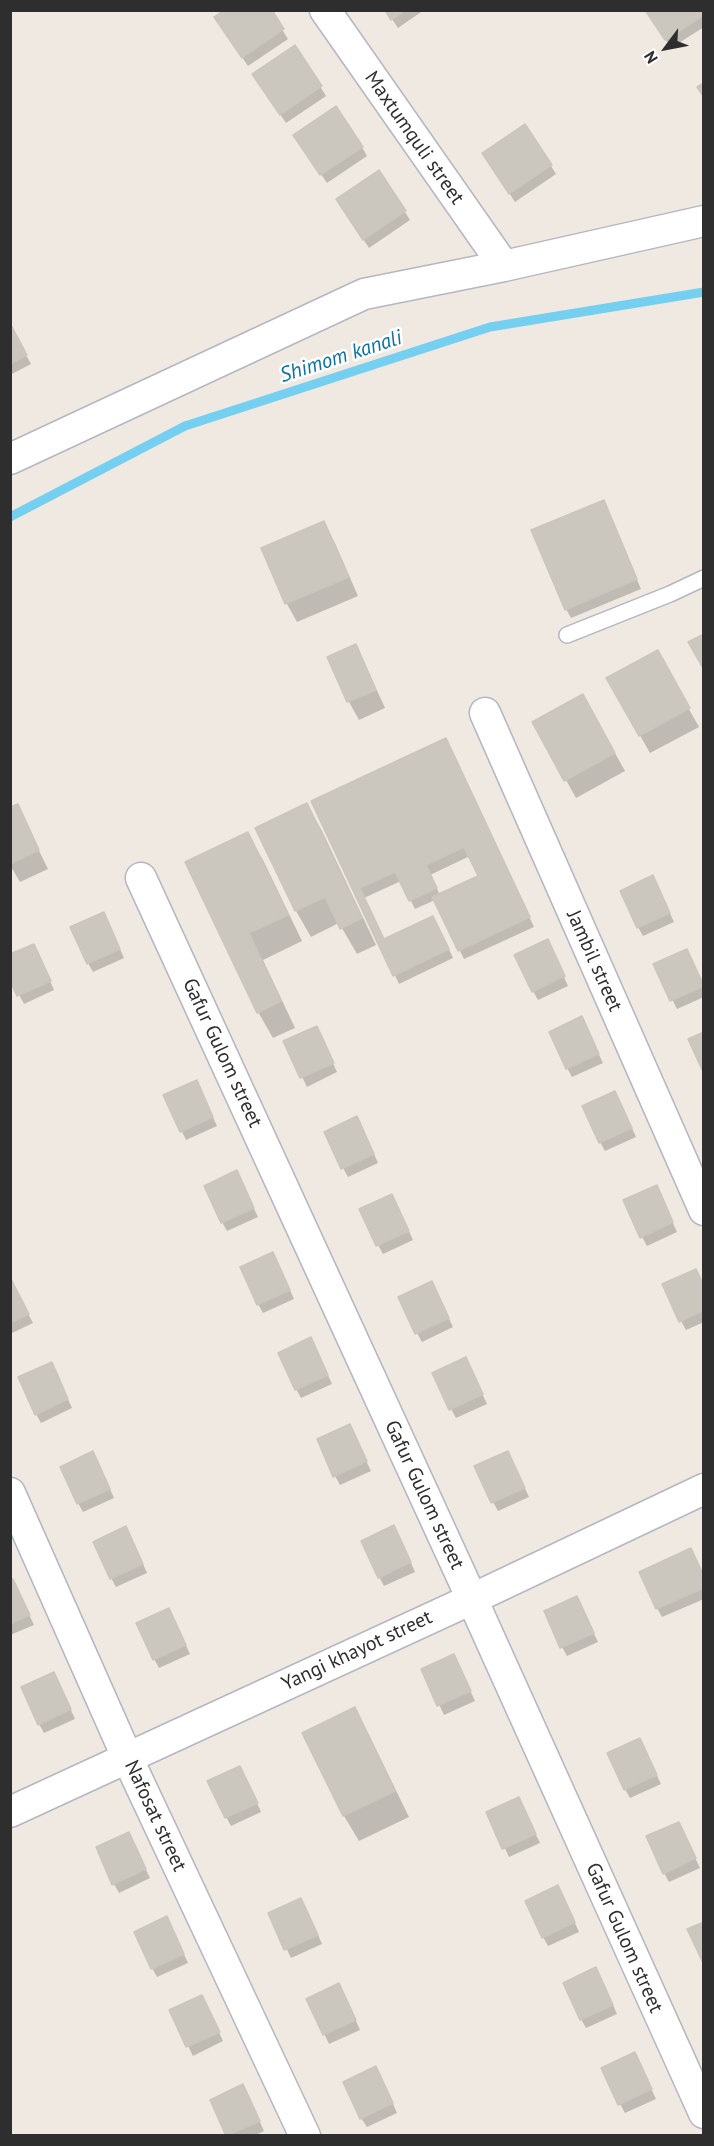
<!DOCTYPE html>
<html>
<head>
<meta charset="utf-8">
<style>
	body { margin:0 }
	#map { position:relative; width:714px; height:2146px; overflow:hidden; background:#efe9e1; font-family:"PT Sans",sans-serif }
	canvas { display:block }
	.frame { position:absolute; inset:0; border:12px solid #2e2e2e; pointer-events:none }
	.north { position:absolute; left:636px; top:18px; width:60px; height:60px; -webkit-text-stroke:4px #fff; paint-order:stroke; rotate:238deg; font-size:16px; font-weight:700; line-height:24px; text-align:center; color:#2e2e2e }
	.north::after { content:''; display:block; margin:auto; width:21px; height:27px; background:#2e2e2e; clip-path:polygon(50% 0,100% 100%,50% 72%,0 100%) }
</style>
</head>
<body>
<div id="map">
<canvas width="714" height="2146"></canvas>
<div class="frame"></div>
<div class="north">N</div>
</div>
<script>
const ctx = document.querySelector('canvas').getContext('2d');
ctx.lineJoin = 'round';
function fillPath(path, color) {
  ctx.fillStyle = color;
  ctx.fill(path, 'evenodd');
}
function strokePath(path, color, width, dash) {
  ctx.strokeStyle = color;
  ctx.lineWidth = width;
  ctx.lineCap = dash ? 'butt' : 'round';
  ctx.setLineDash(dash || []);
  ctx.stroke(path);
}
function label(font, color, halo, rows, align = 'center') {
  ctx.font = font + ' "PT Sans",sans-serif';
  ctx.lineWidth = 5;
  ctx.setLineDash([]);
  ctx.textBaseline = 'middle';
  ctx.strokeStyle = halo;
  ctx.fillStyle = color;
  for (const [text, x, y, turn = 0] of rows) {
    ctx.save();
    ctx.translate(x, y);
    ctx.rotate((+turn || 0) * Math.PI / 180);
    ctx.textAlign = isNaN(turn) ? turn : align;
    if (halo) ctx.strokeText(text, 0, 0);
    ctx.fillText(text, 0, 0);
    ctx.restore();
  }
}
const shadow = new Path2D(`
	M270,10L288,39L248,66L221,26Z
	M386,10H424L398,28Z
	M646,10H704V27L671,48Z
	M295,47L326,96L286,123L259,83Z
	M300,144L362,147L367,156L327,183Z
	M489,162L551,166L556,174L515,202Z
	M343,208L405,212L410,220L369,248Z
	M10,326L31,364L10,375Z
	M604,502L641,589L571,618L566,609Z
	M324,523L334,541L358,596L297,622L287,604L263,549Z
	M355,646L365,664L385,708L359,720L349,702L329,657Z
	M667,670L699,727L650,753L608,679Z
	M593,714L625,771L576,798L566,780Z
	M451,749L534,927L464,959L435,900L415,909L401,881L364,898L384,940L438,926L453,958L399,984L313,802ZM470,856L480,876L440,895L430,875Z
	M307,805L322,831L376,945L357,954L339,923L311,937L296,911L257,829Z
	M17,806L48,869L20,882L10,865V809Z
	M248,834L263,860L302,941L263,960L295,1028L273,1038L258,1012L187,863Z
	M657,886L674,922L643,936L638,927Z
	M108,922L124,958L93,972L88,963Z
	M552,950L568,986L538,1000L533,991Z
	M38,954L54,990L24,1004L10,977Z
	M655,965L704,986V997L677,1009Z
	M586,1027L603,1063L572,1077L567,1068Z
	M321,1037L337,1072L307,1087L285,1042Z
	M201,1091L217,1126L186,1140L165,1096Z
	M620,1101L636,1137L605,1151L600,1142Z
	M362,1127L378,1163L348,1177L343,1168Z
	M241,1181L258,1217L227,1231L222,1222Z
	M661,1196L677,1232L647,1246L642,1237Z
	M397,1205L413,1240L383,1254L378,1245Z
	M278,1263L294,1299L263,1313L258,1304Z
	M10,1279L33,1323L10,1334Z
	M704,1287V1322L686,1330L681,1321Z
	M436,1292L453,1327L422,1342L417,1333Z
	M316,1348L332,1384L301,1398L296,1389Z
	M470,1368L487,1404L456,1418L451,1409Z
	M56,1373L72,1408L41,1423L36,1414Z
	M354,1435L371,1471L340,1485L335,1476Z
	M512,1461L529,1497L498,1511L493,1502Z
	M98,1462L114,1498L83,1512L78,1503Z
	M399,1536L415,1572L384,1586L379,1577Z
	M131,1537L147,1573L116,1587L111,1578Z
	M704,1577V1599L662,1617L657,1608Z
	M10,1581L17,1589L34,1625L10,1635Z
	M581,1606L598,1642L567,1656L562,1647Z
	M173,1618L190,1654L159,1668L154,1659Z
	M458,1665L475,1701L444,1715L423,1670Z
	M59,1683L75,1719L44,1733L39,1724Z
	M354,1709L369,1735L409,1817L359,1841L344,1816Z
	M644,1748L661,1784L630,1798L625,1789Z
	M245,1776L261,1812L231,1826L226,1817Z
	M523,1808L540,1843L509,1857L488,1813Z
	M683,1832L700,1868L669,1882L664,1873Z
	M133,1843L150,1878L119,1893L114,1884Z
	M563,1896L579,1932L548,1946L543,1937Z
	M306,1908L322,1944L291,1958L270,1914Z
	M171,1927L188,1963L157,1977L152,1968Z
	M601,1978L617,2014L586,2028L581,2019Z
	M344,1994L360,2030L329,2044L308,1999Z
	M207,2006L223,2041L193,2056L171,2011Z
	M639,2063L656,2099L625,2113L620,2104Z
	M381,2077L397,2113L367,2127L361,2118Z
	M248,2095L264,2131L254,2136H228L212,2100Z`);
const stream = new Path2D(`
	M10,517L185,426L490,327L704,292`);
const building = new Path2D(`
	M224,10H272L284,29L242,58L214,17Z
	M385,10H406L391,20Z
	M645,10H704V15L665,40Z
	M295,45L322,86L280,115L252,74Z
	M704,83V97L697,87Z
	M336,106L363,147L320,175L293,135Z
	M525,124L552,165L509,194L482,153Z
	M379,170L406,211L363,240L336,199Z
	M10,323L27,355L10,364Z
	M604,500L637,579L565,610L531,530Z
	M324,521L349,577L285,604L261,548Z
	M704,634V670L688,642Z
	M356,644L376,690L347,702L327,657Z
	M658,650L690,708L639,736L606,678Z
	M583,694L615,753L564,781L532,722Z
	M446,738L530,917L458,951L432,897L478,876L464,847L426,865L437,888L409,901L395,872L360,888L384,939L433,916L449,949L393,976L311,801Z
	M307,803L362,918L340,929L325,897L295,911L255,828Z
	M18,804L39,850L10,864V807Z
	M248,832L288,915L249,933L281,1001L257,1013L185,862Z
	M653,875L670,913L637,928L620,891Z
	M104,912L120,949L87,964L70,927Z
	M548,939L565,976L532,992L514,955Z
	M34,944L51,981L17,996L10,981V954Z
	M687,949L704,986L670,1001L653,964Z
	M582,1016L599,1054L566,1069L549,1032Z
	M317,1026L334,1063L300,1078L283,1041Z
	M704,1032V1074L688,1039Z
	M197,1080L213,1117L180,1132L163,1095Z
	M615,1091L632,1128L599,1143L582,1106Z
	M357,1116L374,1154L341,1169L324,1132Z
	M237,1170L254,1208L221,1223L204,1186Z
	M657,1185L673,1222L640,1238L623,1200Z
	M392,1194L409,1231L376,1246L359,1209Z
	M273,1252L290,1290L257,1305L240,1267Z
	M696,1269L704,1286V1310L679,1322L662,1284Z
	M10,1277L29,1314L10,1323Z
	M432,1281L449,1318L415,1334L398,1297Z
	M311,1337L328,1375L295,1390L278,1353Z
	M466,1357L483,1394L449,1410L432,1373Z
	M52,1362L68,1399L35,1415L18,1377Z
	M350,1424L367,1461L333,1477L317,1439Z
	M93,1451L110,1489L77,1504L60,1467Z
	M508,1451L525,1488L491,1503L474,1466Z
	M394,1525L411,1562L378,1578L361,1541Z
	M126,1526L143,1564L110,1579L93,1542Z
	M691,1548L704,1576V1588L656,1609L639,1572Z
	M13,1579L30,1615L10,1624V1580Z
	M577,1596L594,1633L560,1648L544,1611Z
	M169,1608L186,1645L153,1660L136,1623Z
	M454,1654L471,1691L437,1706L421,1669Z
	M54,1672L71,1709L38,1725L21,1687Z
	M355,1707L395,1791L343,1816L302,1733Z
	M640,1738L657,1775L624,1790L607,1753Z
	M240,1766L258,1803L225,1818L207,1781Z
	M519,1797L536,1834L502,1849L486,1812Z
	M679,1822L696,1858L663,1874L646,1836Z
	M129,1832L146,1869L112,1885L96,1847Z
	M558,1885L575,1922L542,1938L525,1901Z
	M301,1898L318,1935L284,1950L268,1913Z
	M167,1916L184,1954L151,1969L134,1932Z
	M704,1922V1965L687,1929Z
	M596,1967L613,2005L580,2020L563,1983Z
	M339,1983L356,2020L323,2035L306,1999Z
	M202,1995L220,2032L186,2047L169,2010Z
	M635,2052L652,2089L618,2105L601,2068Z
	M376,2066L393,2103L360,2119L343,2082Z
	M243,2084L260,2121L226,2136L210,2100Z`);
const lane = new Path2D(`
	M567,635L670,594L704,578`);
const street = new Path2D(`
	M325,10L504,266
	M10,459L364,294L504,266L704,221
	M485,713L704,1210
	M141,878L472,1599L704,2113
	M10,1493L127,1757L305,2136
	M10,1812L472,1599L704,1489`);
const streetNames = [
	["Maxtumquli street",414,138,55],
	["Jambil street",594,961,66],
	["Gafur Gulom street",222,1053,65],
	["Gafur Gulom street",424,1495,65],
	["Yangi khayot street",357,1651,-25],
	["Nafosat street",155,1816,65],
	["Gafur Gulom street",624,1938,66]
];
const waterNames = [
	["Shimom kanali",341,357,-18]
];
fillPath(shadow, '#0003');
strokePath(stream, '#75cff0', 9);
fillPath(building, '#cbc7bf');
strokePath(building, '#cbc5ba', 1.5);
strokePath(lane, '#b4b7c1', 18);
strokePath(street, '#b4b7c1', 33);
strokePath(lane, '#fff', 15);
strokePath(street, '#fff', 30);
label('20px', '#2e2e2e', '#fff', streetNames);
label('italic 21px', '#0d6fa3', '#fff', waterNames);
</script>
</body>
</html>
